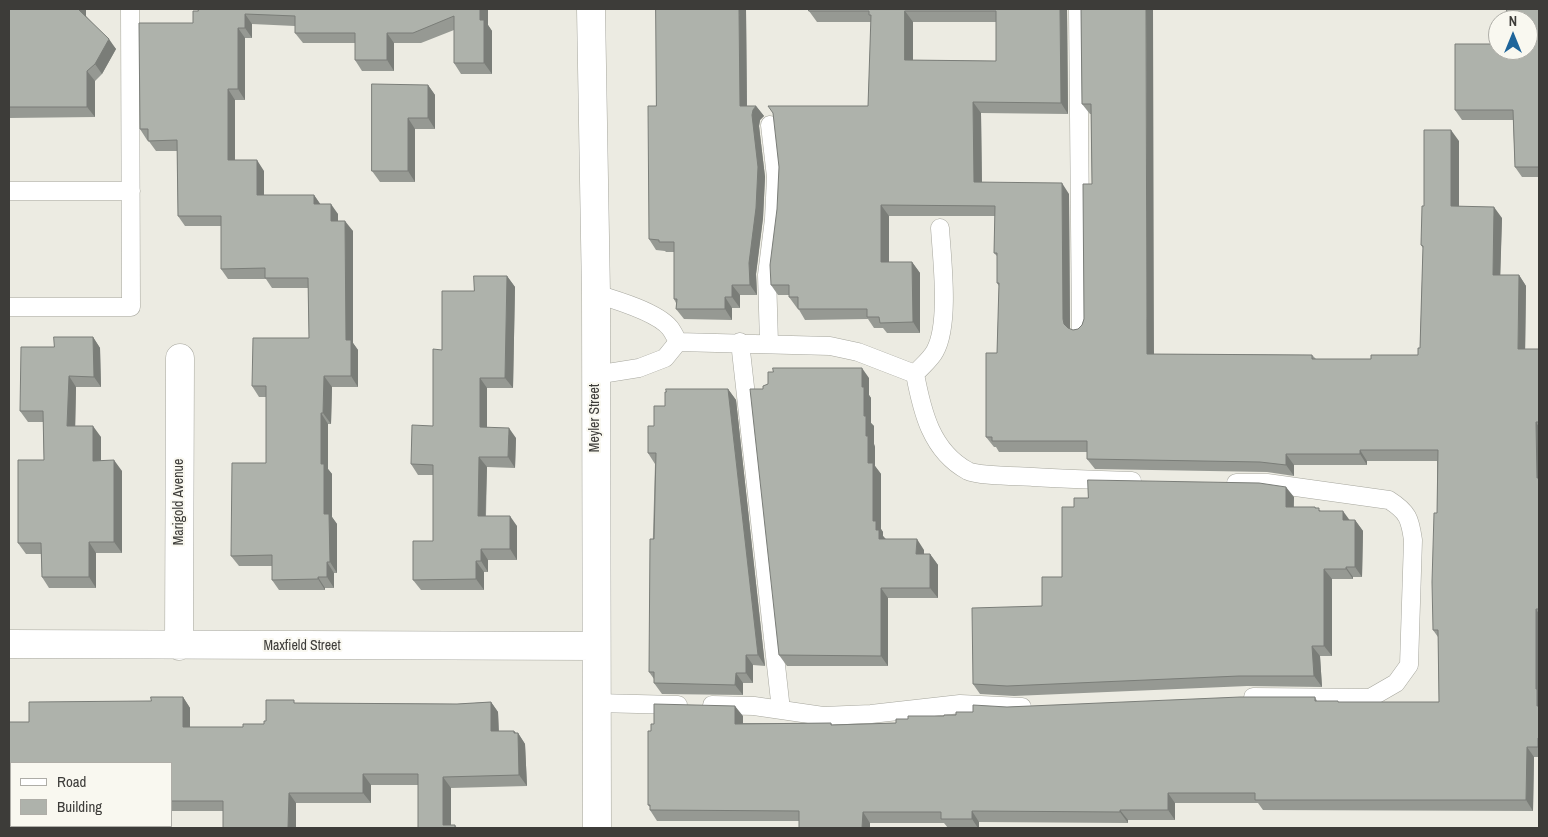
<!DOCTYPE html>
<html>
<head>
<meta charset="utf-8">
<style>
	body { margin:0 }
	#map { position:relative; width:1548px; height:837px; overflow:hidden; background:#ecebe2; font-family:"Archivo Narrow",sans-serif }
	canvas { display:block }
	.frame { position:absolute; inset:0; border:10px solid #3d3c39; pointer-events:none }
	.legend { position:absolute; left:10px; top:762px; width:162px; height:65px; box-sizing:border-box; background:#f9f8f0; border:1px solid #aeada7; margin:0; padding:6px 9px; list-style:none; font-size:15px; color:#3d3c39 }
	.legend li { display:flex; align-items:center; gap:10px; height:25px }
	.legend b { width:25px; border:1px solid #aeada7 }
	.north { position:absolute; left:1488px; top:10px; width:50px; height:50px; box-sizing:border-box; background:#f9f8f0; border:1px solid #aeada7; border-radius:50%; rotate:0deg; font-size:14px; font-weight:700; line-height:20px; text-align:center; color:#3d3c39 }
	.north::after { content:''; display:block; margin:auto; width:18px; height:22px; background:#1f659a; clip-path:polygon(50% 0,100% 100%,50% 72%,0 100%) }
</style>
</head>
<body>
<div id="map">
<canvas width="1548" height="837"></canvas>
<div class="frame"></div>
<ul class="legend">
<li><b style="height:6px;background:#fff"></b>Road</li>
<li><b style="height:14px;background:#aeb2ab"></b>Building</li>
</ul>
<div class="north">N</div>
</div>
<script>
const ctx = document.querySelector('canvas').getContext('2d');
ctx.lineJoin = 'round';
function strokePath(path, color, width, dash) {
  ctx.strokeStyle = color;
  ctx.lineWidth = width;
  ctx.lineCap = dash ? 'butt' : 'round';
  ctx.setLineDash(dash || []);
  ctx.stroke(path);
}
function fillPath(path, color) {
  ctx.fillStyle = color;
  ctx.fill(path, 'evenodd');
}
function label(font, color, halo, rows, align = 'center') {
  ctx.font = font + ' "Archivo Narrow",sans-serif';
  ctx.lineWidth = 4;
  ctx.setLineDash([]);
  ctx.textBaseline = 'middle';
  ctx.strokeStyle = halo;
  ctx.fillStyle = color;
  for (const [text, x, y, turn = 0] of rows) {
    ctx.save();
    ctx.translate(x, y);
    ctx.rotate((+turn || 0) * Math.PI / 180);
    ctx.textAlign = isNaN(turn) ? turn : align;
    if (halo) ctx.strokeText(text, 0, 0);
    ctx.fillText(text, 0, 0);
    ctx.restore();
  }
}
const lane = new Path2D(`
	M1078,9L1081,330
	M9,191H131
	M9,307H131L130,9
	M678,342L830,346L858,352L915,374
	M740,342L781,710
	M769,343L767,275L774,219L776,177L770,125
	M915,374C922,411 931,451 968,471C978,476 1020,476 1033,477C1066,479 1099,480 1132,481
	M915,374C921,367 931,359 935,351C950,324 942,260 940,228
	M595,375L639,368L665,358L678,342C676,338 673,332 670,328C657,312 616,300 596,294
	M1236,483H1267L1389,500C1408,512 1410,519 1413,540L1409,665L1396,683L1370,698L1253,697
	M596,703L678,705
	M712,705L754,706L823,716L871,714L960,704L1022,707`);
const street = new Path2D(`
	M591,9L596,294L597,828
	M9,644L596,646
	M179,646L180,358`);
const wall = new Path2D(`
	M9,9L86,16L116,49L102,74L95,81V117L9,118Z
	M488,9V25L492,31V74H461L454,63V30L421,43H394V71H362L355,60V43H303L295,33V26L252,24V38H245V100H235V160L264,171V195H314L320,204L338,214V221L353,231V343L358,350V387H332L331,424H328V469L332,474V517L337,524V573H334V588H325V590H279L272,580V566H239L231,556L266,463V397H259L252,386L309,338L308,288H272L266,279H228L221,269V226H185L178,216L177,151H156L148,140H147L140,129L193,23V11Z
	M746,9L747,106H756L764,116L760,120L759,126L765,177L763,218L756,274L757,295H740V308H732V320L684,319L676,309V303L674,299V252H666L665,251L656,250L649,239L656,106Z
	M1067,9L1068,114L981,113L982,182L1069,194L1070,329L1073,330L1078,329L1082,325L1084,319L1092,184L1091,114H1090L1082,104L1081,9L1154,354L1312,355L1316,359H1371L1418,355L1420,348L1423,248L1421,245L1424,206L1459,141V206L1502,218L1500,275H1519L1526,286L1525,349H1539V757H1534L1533,811L1263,810L1258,803H1175V820H1128V823L979,822V828H948L944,823H870V828H799V821H657L650,810V807L648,805L743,716V723H831L832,725L896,723L908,719L944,716L1007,707L1315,697L1317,701L1339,702H1439L1438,637L1433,630L1437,513V461H1367V465H1294V476L1267,472L1095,469L1087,459V452H999L996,447H994L986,437L997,353L999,286L997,283V256L994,253L995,216H889V262H912L920,273V333H887L883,328H874L868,319L805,320L798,308H797L789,297V295H778L771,285L868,106L871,22H817L809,11ZM913,22H996V61L913,60Z
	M1539,9V177H1522L1515,167L1513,120H1462L1455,110L1528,50Z
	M428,85L435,95V129H415V182H380L372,171Z
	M507,276L515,287L513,388H487V427L516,438L515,468L487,467L486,516L517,526V560H488V572H484V590H421L413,580L433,541V475H418L411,464L433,426L442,350L474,291Z
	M93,337L100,348L101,387H76L75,426L101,437V461L122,471V553H96V588H49L42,577L41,554H26L18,543L44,460L43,422H28L20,411L54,347Z
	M869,378V395L871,398V423L874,426V444L875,447V466L881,474V529L883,532V536L886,539L924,550V554H930L938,565V598H888V666H787L779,655L763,389L768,384Z
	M728,389L736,400L765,666L753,665V683H743V695L662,694L654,683V679L649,672L655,464L648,453L654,426L665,406Z
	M1294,497V507H1315L1316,508L1321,511L1350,520H1355L1363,531L1362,577H1353V579H1332V656H1320L1322,687L1247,686L1014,696L980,694L973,684L1042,606L1062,577Z
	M183,697L190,708V727H243L264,724L266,721L296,703L457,704L491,702L498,712L499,731H514L516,733H518L525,744L527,786L451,788V825H455L457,828H418V785H371V803H296V828H223V811H171V763H11V783H9V722H29L151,701Z`);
const shadedWall = new Path2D(`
	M78,9H86V19Z
	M480,9H488V25L492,31V74L484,63L480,20Z
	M739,9H746L747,116L740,106Z
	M1060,9H1067L1068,114L1061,103Z
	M1146,9H1153L1154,365L1147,354Z
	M905,11L913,22V71L905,60Z
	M245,14L252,24V38L245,28Z
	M238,28L245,38V100L238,89Z
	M387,33L394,43V71L387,60Z
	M109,39L116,49L102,74L95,64Z
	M87,71L95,81V117L87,107Z
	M428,85L435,95V129L428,118Z
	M228,89L235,100V171L228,160Z
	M973,102L981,113L982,193L974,182Z
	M756,106L764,116L760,120L759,126L765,177L763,218L756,274L757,295L750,285L749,263L752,115L753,110Z
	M408,118L415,129V182L408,171Z
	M1451,130L1459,141V217L1451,206Z
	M257,160L264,171V206L257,195Z
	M1062,183L1069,194L1070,330L1064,324L1063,319Z
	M314,195L321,205L314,204Z
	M331,204L338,214V232L331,221Z
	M881,205L889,216V273L881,262Z
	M1494,207L1502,218L1500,286L1493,275Z
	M345,221L353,231V343L358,350V387L351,376L346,340Z
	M912,262L920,273V333L913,322Z
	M1519,275L1526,286L1525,360L1518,349Z
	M507,276L515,287L513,388L505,378Z
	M732,285L740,295V308L732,297Z
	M725,297L732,308V320L725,309Z
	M93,337L100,348L101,387L94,377Z
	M862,368L869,378V395L871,398V423L874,426V444L875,447V466L881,474V529L883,532V536L887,541L879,539L873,521L862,387Z
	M69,376L76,387L75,437L67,426Z
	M324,376L332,387L331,424L323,413Z
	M480,378L487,388V438L480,427Z
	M728,389L736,400L765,666L758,655Z
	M321,413L328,424V469L332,474V517L337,524V573L330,562L324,514L321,464Z
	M1536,422L1539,427V481L1537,478Z
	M93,426L101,437V471L93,461Z
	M509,428L516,438L515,468L508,457Z
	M1360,450L1367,461V465L1360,454Z
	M1286,454L1294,465V476L1286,465Z
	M479,457L487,467L485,526L478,516Z
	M114,460L122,471V553L114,542Z
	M1286,487L1294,497L1293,517L1286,507Z
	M1343,511L1351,522L1343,520Z
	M510,516L517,526V560L510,549Z
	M1355,520L1363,531L1362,577L1355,567Z
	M917,539L924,550V565L916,554Z
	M89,542L96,553V588L89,577Z
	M481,549L488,560V572L481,561Z
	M930,554L938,565V598L930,588Z
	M476,561L484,572V590L476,579Z
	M327,562L334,573V588L327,577Z
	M1346,567L1353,577V579L1346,569Z
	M1324,569L1332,579V656L1324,646Z
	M318,577L325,588V590L318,579Z
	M881,588L888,598V666L881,656Z
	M1536,609L1539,614V709L1537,706L1536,689Z
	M1312,646L1320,656L1322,687L1314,676Z
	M746,655L753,665V683L746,673Z
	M736,673L743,683V695L735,685Z
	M183,697L190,708V737L183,727Z
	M491,702L498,712L499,742L491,731Z
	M735,706L743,716V734L735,724Z
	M514,731L518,736V733L525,744L527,786L519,775Z
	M1527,747L1534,757L1533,811L1526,800Z
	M363,774L371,785V803L363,793Z
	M443,777L451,788V828L443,825Z
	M289,793L296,803V828H288Z
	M1168,793L1175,803V820L1168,810Z
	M1120,810L1128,820V823L1120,812Z
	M972,811L979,822V828H978L972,819Z
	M863,812L870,823V828H862Z`);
const building = new Path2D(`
	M9,9H78L109,39L95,64L87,71V107H9Z
	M198,9H480V20H484V63H454V16L413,33H387V60H355V33H295V16L245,14V28H238V89H228V160H257V195H314V204H331V221H345L346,340H351V376H324L323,413H321V464H324V514H329L330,562H327V577H318V579L272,580V555L231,556L232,463H266V386H252L253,338H309L308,278H265V268L221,269V216H178L177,140L148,141V129H140L139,23H193V11H198Z
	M656,9H739L740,106H756L753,110L752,115L758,167L756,208L749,263L750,285H732V297H725V309H676L677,299H674V242H659V240L649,239L648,106H656Z
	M809,9H1060L1061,103L973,102L974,182L1062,183L1063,319L1064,324L1068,328L1073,330L1078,329L1082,325L1084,319L1083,184H1092L1091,104H1082L1081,9H1146L1147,354L1312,355V359H1371V355H1418V348H1420L1423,246L1421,245L1422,206H1424V130H1451V206L1494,207L1493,275H1519L1518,349H1539V422H1536L1537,478H1539V609H1536V689H1537V706H1539V738H1538V747H1527L1526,800H1255V793H1168V810H1120V812L972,811V819H941V812H863L862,828H799V811L650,810V805H648V731H651V724H654V704L735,706V724L831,723V725L896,723V719H908V716H944V715H956V712H973V705L1007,707L1240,697H1315V701H1338V702H1439L1438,630H1433L1432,582L1434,513H1437L1438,450H1360V454H1286V465L1260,462L1087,459V441H992V437H986V353H997L999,283H997V253H994L995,206L881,205V262H912L913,322L880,323L879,317H867V309H798V297H789V285H771L770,265L777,209L779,167L773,113L768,106H868L871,15H869V11H809ZM905,11H996V61L905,60Z
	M1507,9H1539V167H1515L1513,110H1455V44H1498V50H1528V20H1507Z
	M372,84L428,85V118H408V171H372Z
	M474,276H507L505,378H480V427L509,428L508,457H479L478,516H510V549H481V561H476V579L413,580V541H433V465L411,464L412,425L433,426V349L442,350V291H474Z
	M54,337H93L94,377L69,376L67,426H93V461L114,460V542H89V577H42L41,543H18V460H44L43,411H20L21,347H54Z
	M773,368H862V387H864V416H866V436H868V463H873V521H876V530H879V539H917L916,554H930V588H881V656L779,655L750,389H763V386L768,384V372H773Z
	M666,389H728L758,655H746V673H736L735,685L654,683V672H649L650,539H654L656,453H648V426H654V406H665V392H666Z
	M1088,480L1259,483L1286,487V507H1315V508H1319V511H1343V520H1355V567H1346V569H1324V646H1312L1314,676H1239L1007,686L973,684L972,608L1042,606V577H1062V507H1074V498H1088Z
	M151,697H183V727H243V724H264V721H266V700H294V703L457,704L491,702V731H514V733H518L519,775L443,777V825H455V828H418V774H363V793H289L288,828H223V801H171V763H11V772H9V722H29V702L151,701Z`);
const streetNames = [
	["Meyler Street",595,418,-90],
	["Marigold Avenue",179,502,-90],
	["Maxfield Street",302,646]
];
strokePath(lane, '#a6a69d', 19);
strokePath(street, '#a6a69d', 29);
strokePath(lane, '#fff', 18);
strokePath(street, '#fff', 28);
fillPath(wall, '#969993');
fillPath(shadedWall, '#7a7d78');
fillPath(building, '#aeb2ab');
strokePath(building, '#7a7d78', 1);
label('14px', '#3d3c39', '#f9f8f0', streetNames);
</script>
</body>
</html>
